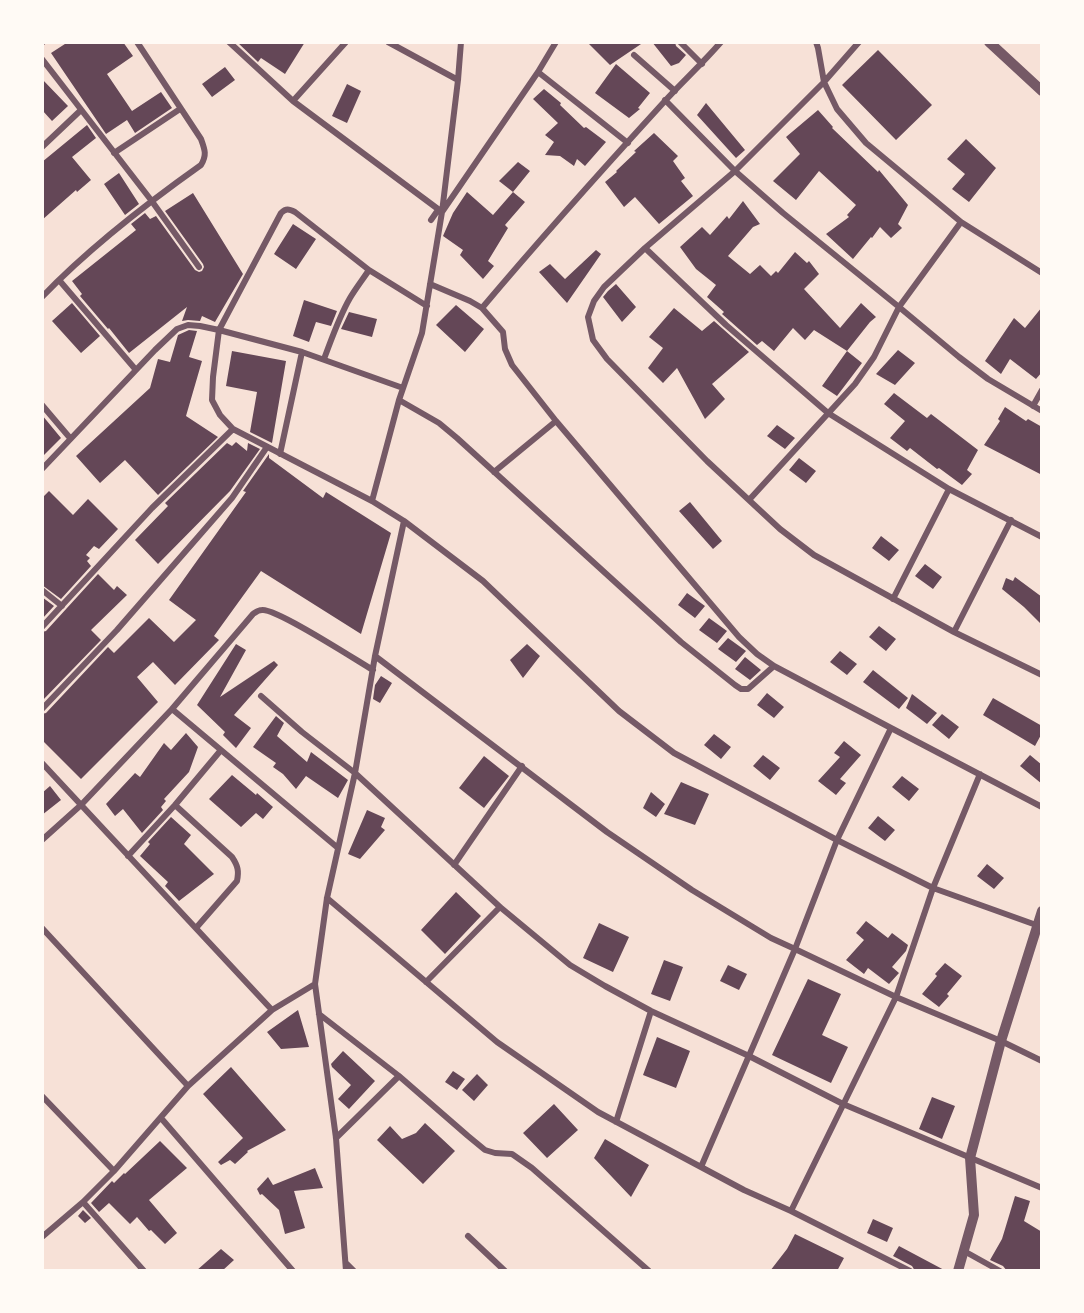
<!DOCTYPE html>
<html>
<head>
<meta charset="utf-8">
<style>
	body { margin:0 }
	#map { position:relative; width:1084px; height:1313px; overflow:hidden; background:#f7e1d7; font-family:"DejaVu Sans",sans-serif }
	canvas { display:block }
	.frame { position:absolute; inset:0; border:44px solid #fffaf5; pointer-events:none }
</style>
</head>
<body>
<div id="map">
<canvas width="1084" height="1313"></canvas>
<div class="frame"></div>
</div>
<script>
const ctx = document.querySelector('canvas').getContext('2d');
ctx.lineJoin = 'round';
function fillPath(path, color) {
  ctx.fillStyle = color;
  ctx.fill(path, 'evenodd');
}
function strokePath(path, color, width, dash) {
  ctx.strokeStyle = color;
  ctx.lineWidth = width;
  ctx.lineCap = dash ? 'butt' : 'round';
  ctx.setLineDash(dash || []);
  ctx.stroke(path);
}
const building = new Path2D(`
	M68,42H123L133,56L107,74L132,111L161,92L172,108L135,133L127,120L106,134L51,53Z
	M237,42H305L285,74L261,58L258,62Z
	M587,42H644L610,65Z
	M652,42H675L676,46L686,55L679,63L671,66Z
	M878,50L932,105L896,140L842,85Z
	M616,64L650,93L638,108L640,109L629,118L595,93Z
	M225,67L235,80L212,97L202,84Z
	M42,79L68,106L52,121L42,110Z
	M347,84L361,91L347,123L332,116Z
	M544,89L561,103L560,105L584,128L586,127L606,142L585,166L577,159L574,166L560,156L545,155L554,142L545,135L558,123L533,99Z
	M706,103L745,150L736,158L697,115Z
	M818,110L833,127L832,128L878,172L879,170L908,205L898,224L902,228L891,238L880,227L872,238L871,237L853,259L826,234L849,217L847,215L856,205L819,171L796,200L773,181L800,154L786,137Z
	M87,125L96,138L72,157L91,180L77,192L76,190L42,220V162Z
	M654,133L678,156L673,161L685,178L681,181L693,196L659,224L635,197L624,207L605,182L617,172L616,171L636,152L634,151Z
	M966,139L996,168L969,202L952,189L965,174L947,159Z
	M518,162L530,171L513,192L499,181Z
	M119,173L139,204L125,215L104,184Z
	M467,192L493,215L513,192L525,202L505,225L508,228L488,261L494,266L483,279L460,255L463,250L443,236L453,213Z
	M193,193L243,274L215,322L202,316L200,321L188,320L182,321L187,307L129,353L109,328L108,329L80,296L82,294L72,281L136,230L131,224L145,213L150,219L156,216L195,270L199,272L202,271L204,267L203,264L165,211Z
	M743,201L760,224L753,227L728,256L750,274L760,265L771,276L776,271L778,273L795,252L807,263L809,261L819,274L804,289L840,328L861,303L876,317L870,322L847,351L862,363L837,396L822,386L847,351L814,330L805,340L793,328L774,351L762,341L757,345L722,314L724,312L707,297L716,285L696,269L680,247L702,227L710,235L727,216L729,219Z
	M293,224L316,239L296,269L274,254Z
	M596,250L601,254L567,303L539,272L550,264L565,279Z
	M616,284L636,307L622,322L603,297L608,291Z
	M304,300L337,311L331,326L316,322L309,342L293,336Z
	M72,303L100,336L81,353L52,321Z
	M456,305L484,329L465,352L436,325Z
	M1042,307V372L1036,379L1010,359L1001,374L985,361L1014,318L1025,328Z
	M674,308L702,331L714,321L749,352L712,384L725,399L705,419L677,368L663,383L648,368L663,348L649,337Z
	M349,312L377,319L372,337L341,329Z
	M189,330L197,331L189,357L202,361L186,416L218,437L158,495L125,460L100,483L76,456L150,388L158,359L170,362L178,335Z
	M898,350L915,363L895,385L876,374Z
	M232,351L286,361L272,443L250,432L257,392L226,386Z
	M894,393L927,418L931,414L978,450L967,470L972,474L962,485L939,468L937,469L910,448L907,451L890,438L905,421L884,404Z
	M1005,407L1026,421L1028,419L1042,427V475L984,445L1000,421L998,419Z
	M42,415L61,438L42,457Z
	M777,425L795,438L785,449L767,436Z
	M236,442L247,451L248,443L260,449L230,491L158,564L135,540L168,506L165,503L227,443L232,446Z
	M269,454V458L323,498L326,492L391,533L361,634L261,571L214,636L219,640L175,685L153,662L137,677L158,702L81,779L42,740V714L46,713L108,647L114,653L149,618L174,642L196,620L169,600L246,492L243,491Z
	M799,458L816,471L806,483L789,470Z
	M49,491L73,515L88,499L118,529L99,549L94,546L86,555L90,558L87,561L91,566L61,599L42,585V498Z
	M690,502L722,541L713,549L679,511Z
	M881,536L899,550L889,561L872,548Z
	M925,564L942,577L933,589L915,576Z
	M98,574L114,590L117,586L127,595L91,630L101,640L42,701V632L46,631Z
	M1015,577L1042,597V625L1024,607L1002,589L1006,578L1013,581Z
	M687,593L705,606L695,618L678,605Z
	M42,597L54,606L42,619Z
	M709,618L727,631L717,643L699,630Z
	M879,626L896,639L886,651L869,637Z
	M728,638L746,651L736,662L718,649Z
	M236,644L246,650L220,697L274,661L278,665L234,715L251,728L236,748L223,735L225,732L197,705Z
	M527,644L540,656L523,678L510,660Z
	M840,651L857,664L847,675L830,662Z
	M745,657L761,670L750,680L735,669Z
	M873,670L908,698L899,709L863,682Z
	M381,676L392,683L380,703L373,699L375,685Z
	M767,693L784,707L774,718L757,705Z
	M912,694L937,713L927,724L906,708Z
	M993,698L1042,726V733L1035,746L983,715Z
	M942,714L959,727L949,739L932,725Z
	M276,716L284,723L277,736L307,762L311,752L348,780L338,798L306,776L296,789L283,774L273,767L276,763L253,747Z
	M186,733L198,747L189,772L164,799L166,801L161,807L163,810L142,833L123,809L115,816L106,804L135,773L140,777L164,743L171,750Z
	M714,734L731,747L721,759L704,745Z
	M844,741L861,755L840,779L846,783L836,795L818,781L840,757L834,753Z
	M763,755L780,768L770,780L753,766Z
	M1030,755L1042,765V784L1020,766Z
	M484,756L509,776L484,808L459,788Z
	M232,775L256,795L257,793L273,807L263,819L256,813L241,827L209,799Z
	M902,776L919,789L909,801L892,787Z
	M681,782L709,794L695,825L664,814Z
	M50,786L61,800L42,815V793Z
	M651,792L665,804L656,817L643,808Z
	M367,810L385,818L381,827L385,830L360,859L348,854Z
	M878,816L895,830L885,841L868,828Z
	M171,817L191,835L184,844L214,874L179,901L165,886L168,882L140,856L150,844L148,842Z
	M987,864L1004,878L994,889L977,876Z
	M456,892L481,916L445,954L421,930Z
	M866,921L888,938L892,933L908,945L906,951L892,967L899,973L889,984L868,968L864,974L846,960L864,940L856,933Z
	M599,923L629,937L613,972L583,958Z
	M664,960L683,967L670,1001L651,994Z
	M945,963L962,976L947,994L949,996L939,1007L922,994L937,976L935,974Z
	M728,965L747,974L739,990L720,981Z
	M808,979L841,994L822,1035L848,1047L831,1083L772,1055Z
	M298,1010L309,1047L281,1049L267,1032Z
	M657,1037L690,1051L676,1088L643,1075Z
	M343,1051L375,1081L349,1109L338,1099L351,1085L332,1067L331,1064Z
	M231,1067L286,1130L247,1151L248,1152L235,1164L230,1160L221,1165L218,1162L243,1138L203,1094Z
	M453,1071L465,1079L457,1090L445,1082Z
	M477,1074L488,1085L474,1101L462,1090Z
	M932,1097L955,1106L942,1139L919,1129Z
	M554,1104L578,1130L547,1158L523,1133Z
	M425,1123L455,1151L423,1184L377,1140L390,1126L402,1139L416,1133Z
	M605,1139L649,1165L631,1197L594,1158Z
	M160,1141L187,1168L149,1200L177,1233L165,1244L151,1230L149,1231L137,1217L130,1224L109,1203L99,1212L91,1203L112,1181L114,1183L124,1173L125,1174Z
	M315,1168L323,1188L294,1191L305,1228L285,1234L279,1210L262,1194L260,1195L257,1189L268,1177L273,1185Z
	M1015,1196L1030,1201L1024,1221L1042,1232V1271H1007L1003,1266L990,1260L1002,1239Z
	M83,1210L91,1218L85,1223L78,1216Z
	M873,1219L893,1228L887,1242L867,1233Z
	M795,1234L844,1258L837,1271H770L787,1249Z
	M899,1246L946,1271H915L912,1266L893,1256Z
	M221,1249L234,1260L222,1271H196Z`);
const minor = new Path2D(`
	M229,42L293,101L442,212L538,72L556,42
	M388,42L458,80
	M680,42L702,64
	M816,42L818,48L824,82L837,109L866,143L961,222L1042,273
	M859,42L824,82L735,171L645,248L604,287L594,301L588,317L593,340L607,359L707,461L780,529L814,555L954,632L1042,675
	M42,43L43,42
	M634,55L675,91
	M42,59L151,200L199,267
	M538,72L628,143
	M665,100L735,171L783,213L899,307L959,357L988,379L1042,411
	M293,101L346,42
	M42,147L81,110
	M114,153L180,109
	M431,220L438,210
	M645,248L726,325L828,413L949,489L1042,537
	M59,280L136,370
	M430,284L470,301L482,308C541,238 602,170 664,102C683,81 702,64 721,42
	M42,297C89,248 146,204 201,165C207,155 205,150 201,139L137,42
	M427,306L369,270L295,212C289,209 286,208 281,213L219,330L213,377L212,400L220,415L233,429L372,501L404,521L483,581L619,711L674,753L837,840L933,888L1039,926
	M482,308L503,332L505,349L512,365L556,421L739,637L757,654L774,666L891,728L1042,807
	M324,359C332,338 339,317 350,298C356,288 363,279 369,270
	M399,400L439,423L457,438L681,642L735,685L741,689H748L774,666
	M42,405L70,438
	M1033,406L1042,390
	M280,454L302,352
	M42,469L155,350L177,329L188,325L200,326L219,330L302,352L403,388
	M494,472L556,421
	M749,500L855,384L874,357L899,307L961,222
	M372,501L399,400L422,333L442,212L458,80L461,42
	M42,590L62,606
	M893,599L949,489
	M42,627L152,508L233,429
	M954,632L1011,520
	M375,656L607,832L692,890L771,938L795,949L896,997L1001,1041L1042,1061
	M261,696L302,732L355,773L500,907L570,965L605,986L651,1011L749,1056L843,1104L1042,1188
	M42,709L117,630L232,498L267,447
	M172,709L338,848
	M42,763L272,1010
	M175,805L232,857C238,866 239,871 237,881L196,928
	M42,840L81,805L172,709L253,614C256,612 258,610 262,610C276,608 356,660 373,670
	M128,856L175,805L221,750
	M454,865L522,766
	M327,898L497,1042L598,1112L744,1190L791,1211L910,1271
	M42,928L188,1086
	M426,982L500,907
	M319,1014L399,1076L468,1136L485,1150L495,1153L512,1154L532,1168L649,1271
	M42,1096L114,1171
	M161,1118L293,1271
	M616,1122L651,1011
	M336,1138L399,1076
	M701,1167L795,949L837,840L891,728
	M83,1202L144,1271
	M791,1211L896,997L933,888L980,774
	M468,1236L505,1271
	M42,1237L83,1202L114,1171L188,1086L272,1010L315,984
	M964,1251L1000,1271
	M346,1263L354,1271
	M346,1271L336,1138L315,984L327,898L355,773L375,656L404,521`);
const tertiary = new Path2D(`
	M989,42L1042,91
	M958,1271L974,1215L970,1158L1001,1041L1042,911`);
fillPath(building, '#644757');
strokePath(minor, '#755966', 6);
strokePath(tertiary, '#755966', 10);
</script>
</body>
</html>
